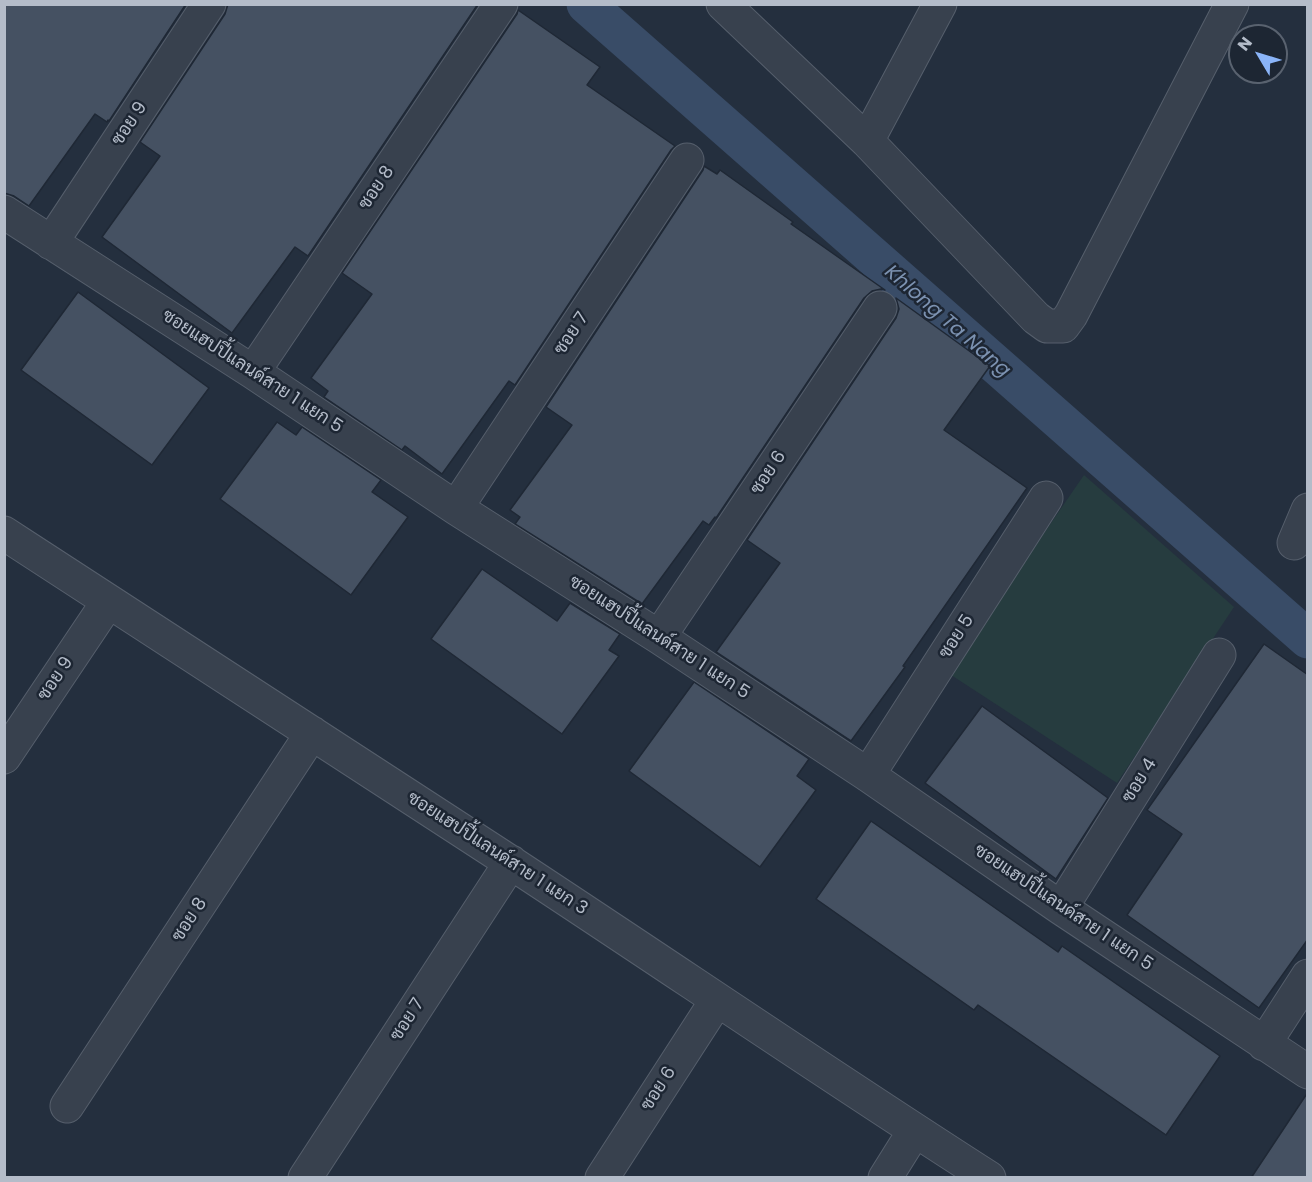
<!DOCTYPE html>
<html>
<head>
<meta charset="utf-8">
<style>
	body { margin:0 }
	#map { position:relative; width:1312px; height:1182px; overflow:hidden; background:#242f3e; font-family:Poppins,sans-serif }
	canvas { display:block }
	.frame { position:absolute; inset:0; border:6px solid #b4bcc9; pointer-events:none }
	.north { position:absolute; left:1228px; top:24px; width:60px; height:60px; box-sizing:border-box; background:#1d2633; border:2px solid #59626f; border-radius:50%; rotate:308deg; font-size:16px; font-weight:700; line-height:24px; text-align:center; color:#b4bcc9 }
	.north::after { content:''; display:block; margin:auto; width:21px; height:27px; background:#8ab4f8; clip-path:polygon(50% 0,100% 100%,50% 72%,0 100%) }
</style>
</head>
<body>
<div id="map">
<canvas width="1312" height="1182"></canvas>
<div class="frame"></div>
<div class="north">N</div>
</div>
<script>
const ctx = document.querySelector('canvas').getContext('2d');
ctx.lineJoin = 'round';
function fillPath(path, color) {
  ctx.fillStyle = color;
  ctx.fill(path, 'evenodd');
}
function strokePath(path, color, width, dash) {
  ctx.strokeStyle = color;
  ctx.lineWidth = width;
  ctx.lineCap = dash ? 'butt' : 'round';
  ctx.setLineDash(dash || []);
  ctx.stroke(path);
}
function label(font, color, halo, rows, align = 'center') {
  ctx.font = font + ' Poppins,Sarabun,sans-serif';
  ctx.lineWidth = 5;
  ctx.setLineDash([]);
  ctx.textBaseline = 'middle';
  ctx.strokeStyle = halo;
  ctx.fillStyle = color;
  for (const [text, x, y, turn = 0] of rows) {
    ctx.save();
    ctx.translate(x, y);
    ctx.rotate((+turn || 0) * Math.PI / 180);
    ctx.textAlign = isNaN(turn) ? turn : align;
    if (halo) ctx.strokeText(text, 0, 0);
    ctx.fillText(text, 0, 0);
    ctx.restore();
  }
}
const green = new Path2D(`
	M1084,475L1234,607L1117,783L948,673Z`);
const canal = new Path2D(`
	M586,4L1308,639`);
const building = new Path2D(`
	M4,4H186L109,121L108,120L107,122L95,114L29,206L14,196L4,193Z
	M228,4H478L308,256L295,247L232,333L102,237L160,156L140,142L225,14Z
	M518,10L600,67L587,85L675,146L671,150L515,385L509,381L442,474L405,446L402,450L324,397L328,391L311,378L372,294L342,273L517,14Z
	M704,166L717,174L720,170L793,222L791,224L885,290L881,289L872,291L864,298L716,518L715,517L709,525L703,521L642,604L515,524L520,517L510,510L572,425L546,407L703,170Z
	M78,292L209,388L152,465L21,370Z
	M896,298L990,366L944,430L1027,488L903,666L905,667L851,741L716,652L780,563L747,540L896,318L899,309Z
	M277,422L296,435L302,427L381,480L372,492L408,517L351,595L220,499Z
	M482,569L557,621L570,603L620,634L609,650L619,656L562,734L431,639Z
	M1264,644L1308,675V939L1259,1008L1127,915L1182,834L1147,810Z
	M694,682L809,759L797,776L816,790L760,867L629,771Z
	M982,706L1108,798L1056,879L925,783Z
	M871,821L1058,952L1062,946L1220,1056L1166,1135L978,1005L974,1010L816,899Z
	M1308,1092V1178H1251Z`);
const minor = new Path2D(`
	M723,4L867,141L1036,318L1047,326H1063L1071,315L1232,4
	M867,141L940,4
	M4,212L253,372L456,508L659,637L868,775L1061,908L1308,1072
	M51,243L209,4
	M253,372L501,4
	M456,508L687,160
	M4,533C172,644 342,752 510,862C670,967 828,1075 989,1178
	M1294,543L1308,510
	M659,637L880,308
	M4,757L108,602
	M868,775L1046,498
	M1061,908L1219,655
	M1264,1044L1308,976
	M67,1106L312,733
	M305,1178L511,862
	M602,1178L717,1000
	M885,1178L915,1130`);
const streetNames = [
	["ซอย 9",130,124,-56],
	["ซอย 8",377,188,-56],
	["ซอย 7",572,334,-56],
	["ซอยแฮปปี้แลนด์สาย 1 แยก 5",252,372,33],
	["ซอย 6",769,473,-56],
	["ซอย 5",957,637,-57],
	["ซอยแฮปปี้แลนด์สาย 1 แยก 5",659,638,33],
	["ซอย 9",56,679,-56],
	["ซอย 4",1140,781,-58],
	["ซอยแฮปปี้แลนด์สาย 1 แยก 3",497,854,33],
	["ซอยแฮปปี้แลนด์สาย 1 แยก 5",1063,908,34],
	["ซอย 8",190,920,-57],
	["ซอย 7",408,1020,-57],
	["ซอย 6",659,1089,-57]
];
const waterNames = [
	["Khlong Ta Nang",947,322,41]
];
fillPath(green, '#263c3f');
strokePath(canal, '#394c67', 39);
fillPath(building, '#455162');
strokePath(building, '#1f2835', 1.5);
strokePath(minor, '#565f6c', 35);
strokePath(minor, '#38414e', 33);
label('18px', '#b4bcc9', '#1d2633', streetNames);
label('italic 20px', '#7c92b1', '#1d2633', waterNames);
</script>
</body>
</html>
